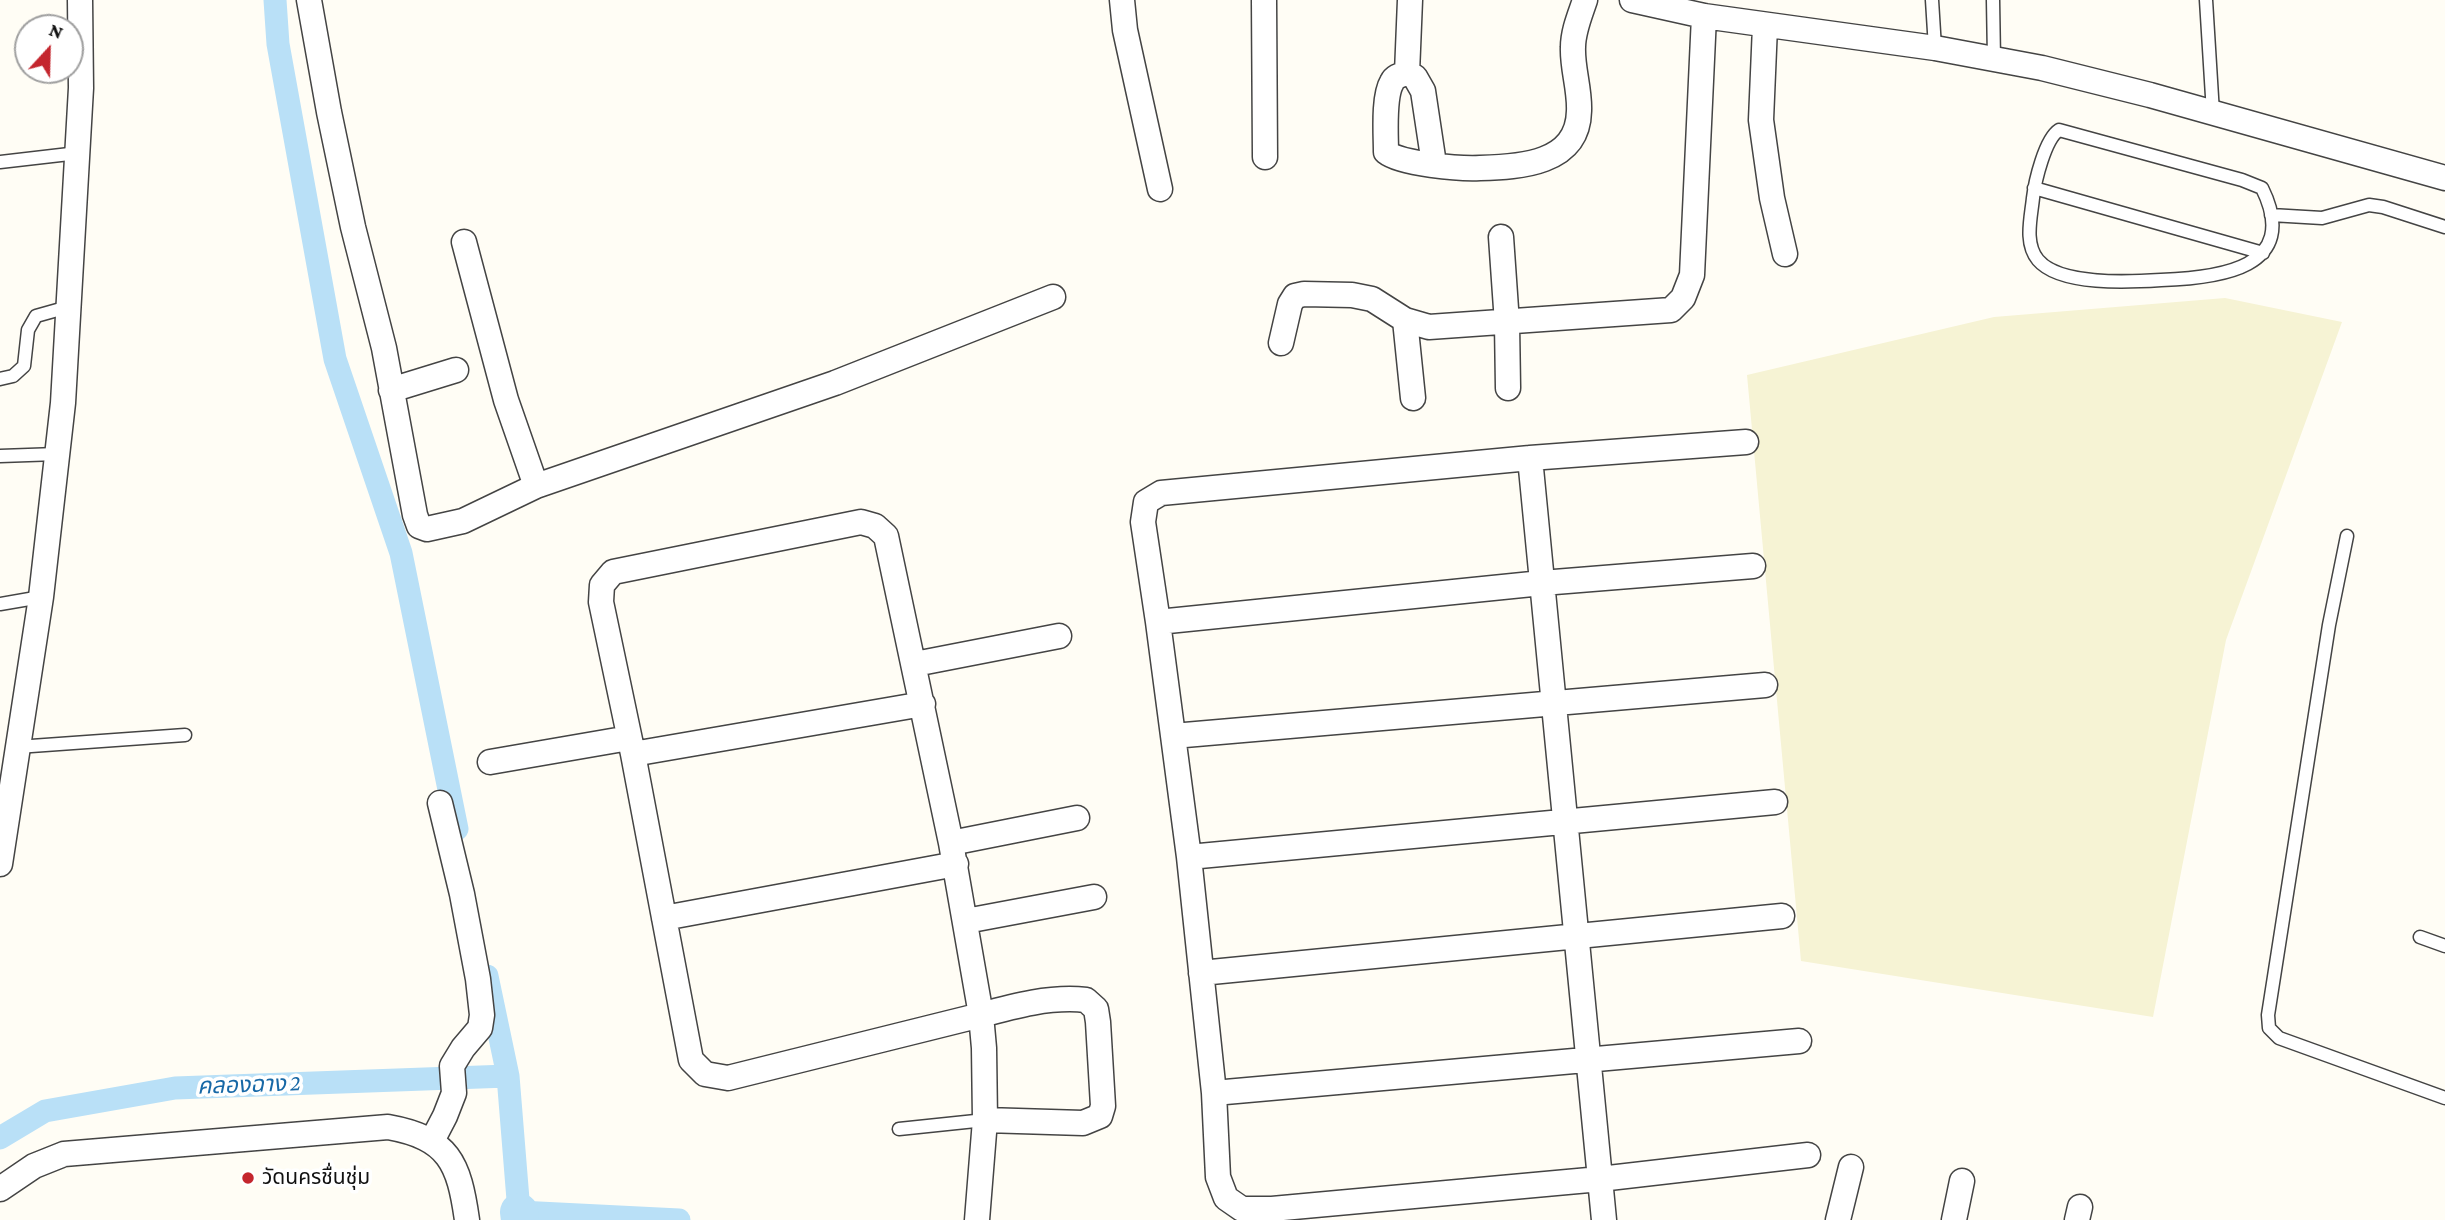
<!DOCTYPE html>
<html>
<head>
<meta charset="utf-8">
<style>
	body { margin:0 }
	#map { position:relative; width:2445px; height:1220px; overflow:hidden; background:#fffdf5; font-family:"Crimson Pro",serif }
	canvas { display:block }
	.north { position:absolute; left:14px; top:14px; width:70px; height:70px; box-sizing:border-box; background:#fff; border:2px solid #a0a0a0; border-radius:50%; rotate:22deg; font-size:19px; font-weight:700; line-height:28px; text-align:center; color:#111 }
	.north::after { content:''; display:block; margin:auto; width:24px; height:32px; background:#c4262e; clip-path:polygon(50% 0,100% 100%,50% 72%,0 100%) }
</style>
</head>
<body>
<div id="map">
<canvas width="2445" height="1220"></canvas>
<div class="north">N</div>
</div>
<script>
const ctx = document.querySelector('canvas').getContext('2d');
ctx.lineJoin = 'round';
function fillPath(path, color) {
  ctx.fillStyle = color;
  ctx.fill(path, 'evenodd');
}
function strokePath(path, color, width, dash) {
  ctx.strokeStyle = color;
  ctx.lineWidth = width;
  ctx.lineCap = dash ? 'butt' : 'round';
  ctx.setLineDash(dash || []);
  ctx.stroke(path);
}
function label(font, color, halo, rows, align = 'center') {
  ctx.font = font + ' "Crimson Pro","Noto Sans Thai",serif';
  ctx.lineWidth = 7;
  ctx.setLineDash([]);
  ctx.textBaseline = 'middle';
  ctx.strokeStyle = halo;
  ctx.fillStyle = color;
  for (const [text, x, y, turn = 0] of rows) {
    ctx.save();
    ctx.translate(x, y);
    ctx.rotate((+turn || 0) * Math.PI / 180);
    ctx.textAlign = isNaN(turn) ? turn : align;
    if (halo) ctx.strokeText(text, 0, 0);
    ctx.fillText(text, 0, 0);
    ctx.restore();
  }
}
const farmland = new Path2D(`
	M2225,298L2342,322L2226,640L2153,1017L1801,961L1747,375L1994,317Z`);
const canal = new Path2D(`
	M275,0L278,44L335,359L401,553L457,829
	M487,976L508,1076L519,1212L679,1220
	M0,1138L45,1111L175,1088L508,1076`);
const river = new Path2D(`
	M519,1212L520,1220`);
const service = new Path2D(`
	M1932,0L1935,48
	M1993,0L1994,59
	M2206,0L2213,113
	M2059,130L2242,180L2262,188C2302,269 2218,278 2161,280C2130,282 2060,286 2038,260C2024,243 2031,218 2033,198C2035,181 2045,139 2059,130Z
	M0,162L78,153
	M2034,188L2263,253
	M2271,215L2322,218L2369,205L2383,207L2445,227
	M0,379L13,376L24,366L28,330L36,316L68,307
	M0,456L57,454
	M2347,536L2329,625L2268,1015L2269,1028L2279,1038L2445,1098
	M0,604L41,597
	M17,747L185,735
	M2420,937L2445,946
	M899,1129L985,1120`);
const minor = new Path2D(`
	M309,0L329,112L353,227L384,348L415,515L419,526L427,529L463,521L536,486L835,383L1053,297
	M1122,0L1125,30L1160,189
	M1264,0L1265,157
	M1410,0L1407,73C1401,75 1395,76 1392,82C1383,97 1386,135 1386,152C1401,164 1460,169 1480,168C1520,167 1578,164 1579,111C1580,89 1572,68 1573,47C1573,31 1580,15 1585,0
	M1632,0L1704,16L1935,48L2042,68L2150,95L2445,178
	M1765,26L1761,120L1772,198L1785,254
	M1407,73L1415,77L1423,91L1434,164
	M1501,237L1507,323L1508,388
	M464,242L506,400L536,486
	M1405,320L1413,398
	M1281,343L1290,304L1295,296L1304,294L1352,295L1372,299L1405,320L1429,327L1671,310L1683,298L1692,275L1704,16
	M391,390L456,370
	M1746,442L1530,458L1161,493L1146,502L1143,522L1158,622L1189,857L1214,1093L1218,1177L1226,1198L1242,1209H1272L1600,1179L1808,1155
	M1530,458L1604,1220
	M1158,622L1542,583L1753,566
	M915,664L1059,636
	M1173,736L1765,685
	M633,754L923,704
	M490,762L629,738
	M951,843L1077,818
	M1189,857L1775,802
	M0,864L41,597L63,403L81,88L80,0
	M664,918L956,864
	M966,921L1094,897
	M1201,973L1782,916
	M1214,1093L1799,1041
	M432,1141L445,1116L454,1093L452,1066L463,1048L480,1028L482,1015L478,979L462,894L440,803
	M0,1189L34,1166L64,1154L388,1127C449,1138 459,1163 467,1220
	M977,1220L985,1120L984,1048L981,1015L951,843L886,536L875,526L861,522L613,572L602,585L601,602L633,754L691,1060L705,1074L728,1078L981,1015C1014,1006 1051,996 1086,1000L1096,1009L1098,1022L1103,1106L1100,1116L1083,1123L985,1120
	M1838,1220L1851,1167
	M1954,1220L1962,1181
	M2077,1220L2080,1207`);
const markers = [
	[248,1178,7,"#c4262e"]
];
const poiNames = [
	["วัดนครชื่นชุ่ม",262,1178]
];
const waterNames = [
	["คลองฉาง 2",249,1085,-2]
];
fillPath(farmland, '#f6f3d4');
strokePath(canal, '#b9e0f7', 23);
strokePath(river, '#b9e0f7', 38);
strokePath(service, '#444', 15);
strokePath(minor, '#444', 27);
strokePath(service, '#fff', 12);
strokePath(minor, '#fff', 24);
for (const [x, y, r, color] of markers) {
  const dot = new Path2D();
  dot.arc(x, y, r, 0, 2 * Math.PI);
  ctx.fillStyle = color;
  ctx.fill(dot);
  strokePath(dot, '#fff', 2.5);
}
label('21px', '#111', '#fff', poiNames, 'left');
label('italic 23px', '#1768a6', '#fff', waterNames);
</script>
</body>
</html>
